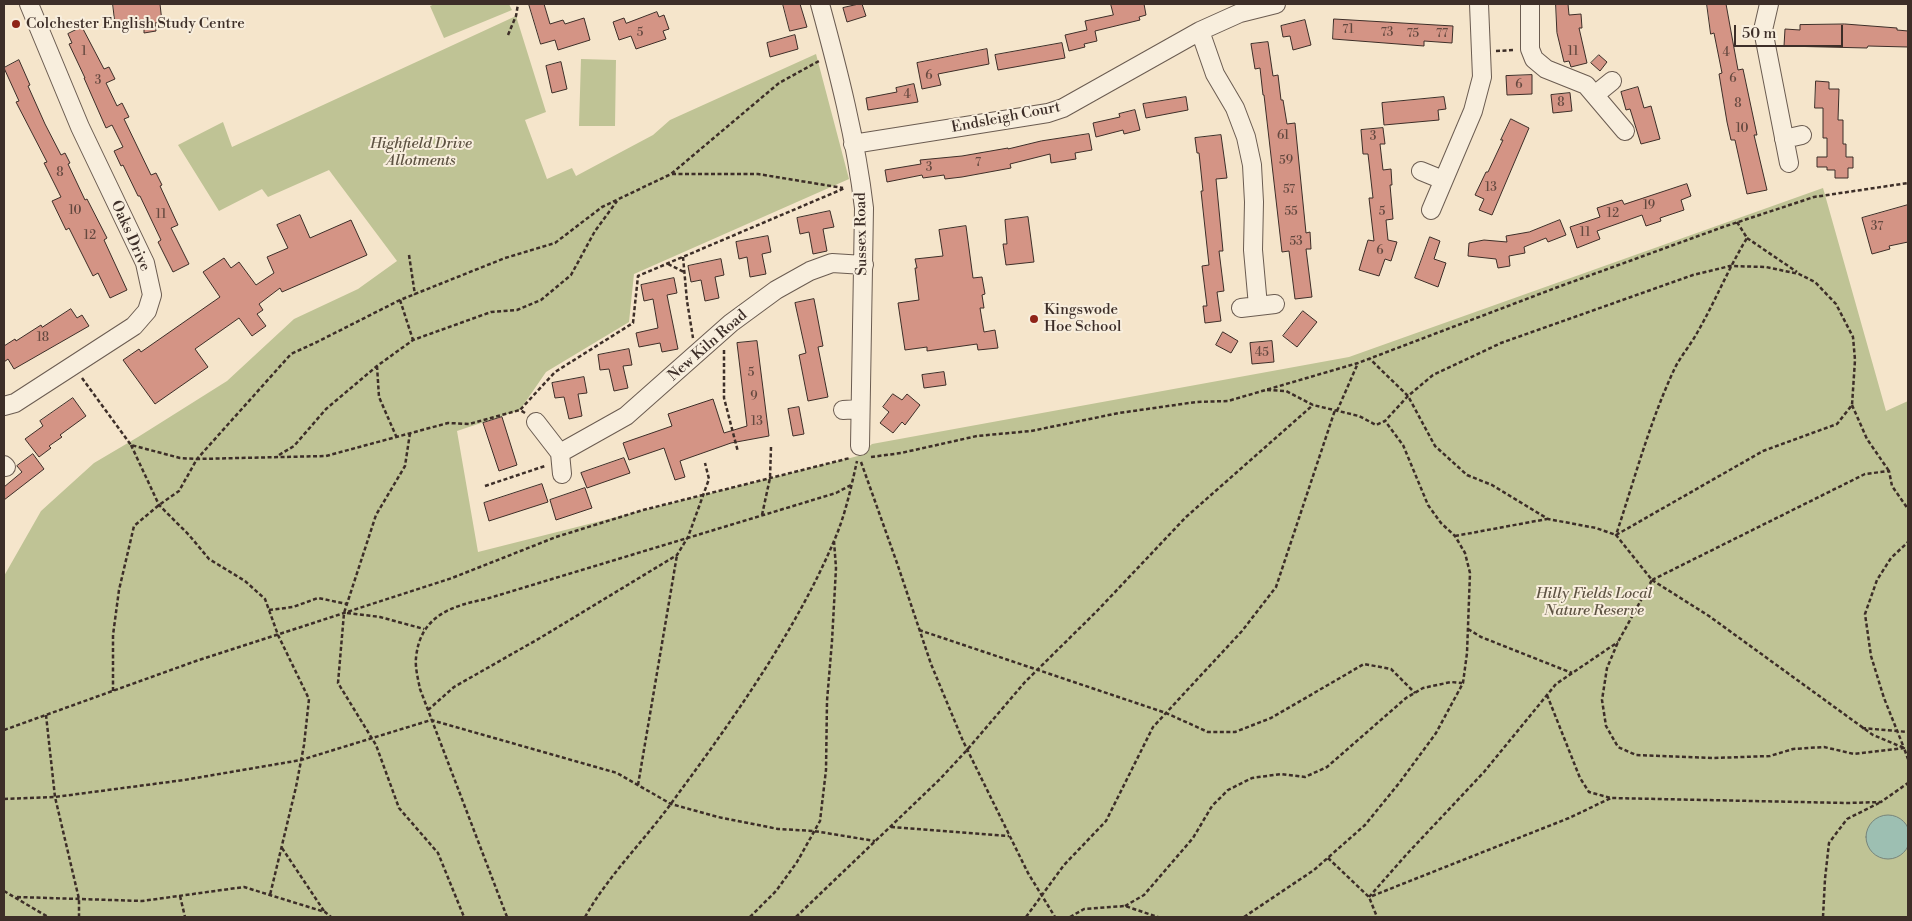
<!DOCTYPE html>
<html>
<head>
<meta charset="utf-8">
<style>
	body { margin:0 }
	#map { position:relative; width:1912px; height:921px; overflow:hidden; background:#f5e5cb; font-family:"Libre Bodoni",serif }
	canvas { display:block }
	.frame { position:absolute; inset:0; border:5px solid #3d2e28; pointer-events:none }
	.scale { position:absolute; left:1734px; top:25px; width:109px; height:22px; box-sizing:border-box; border:2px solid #3d2e28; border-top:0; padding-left:6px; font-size:15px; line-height:18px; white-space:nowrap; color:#3d2e28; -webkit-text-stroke:4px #f8eedd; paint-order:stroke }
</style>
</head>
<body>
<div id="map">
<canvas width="1912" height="921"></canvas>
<div class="frame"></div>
<div class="scale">50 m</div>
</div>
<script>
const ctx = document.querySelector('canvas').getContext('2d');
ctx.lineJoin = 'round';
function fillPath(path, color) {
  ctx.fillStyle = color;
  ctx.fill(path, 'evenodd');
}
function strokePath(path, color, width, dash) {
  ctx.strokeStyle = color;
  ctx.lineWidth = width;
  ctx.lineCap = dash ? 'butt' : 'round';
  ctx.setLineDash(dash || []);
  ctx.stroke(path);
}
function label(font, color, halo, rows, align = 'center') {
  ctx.font = font + ' "Libre Bodoni",serif';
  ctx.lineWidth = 4;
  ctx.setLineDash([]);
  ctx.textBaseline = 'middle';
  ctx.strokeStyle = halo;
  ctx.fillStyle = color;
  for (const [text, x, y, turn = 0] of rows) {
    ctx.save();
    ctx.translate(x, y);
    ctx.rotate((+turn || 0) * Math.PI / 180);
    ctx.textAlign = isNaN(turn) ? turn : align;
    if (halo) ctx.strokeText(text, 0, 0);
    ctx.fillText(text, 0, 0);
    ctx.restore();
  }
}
const green = new Path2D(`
	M435,4H509L512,10L444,38L430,6Z
	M516,16L546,112L525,120L547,179L572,168L576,176L653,135L670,120L816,54L849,179L634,274L629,322L546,372L520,410L457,431L478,552L858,456L872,444L1349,357L1823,188L1886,411L1908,401V917H4V576L41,511L94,463L138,437L227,381L294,319L358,289L397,261L329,170L268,197L262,189L219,211L178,145L223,122L232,147Z
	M581,59L616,60L615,126H579Z`);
const water = new Path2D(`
	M1866 837a22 22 0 1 1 44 0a22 22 0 1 1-44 0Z`);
const building = new Path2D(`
	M113,4H160L162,22L155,23L156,31L144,33V26L116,29Z
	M529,4H544L550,24L563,20L565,24L584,18L590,40L558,50L555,40L541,44Z
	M783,4H800L807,27L790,31Z
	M859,4H862L866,16L847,22L843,8Z
	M1111,4H1144L1146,15L1139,17L1140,20L1095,31L1097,41L1084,44L1085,47L1069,51L1065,35L1087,30L1085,21L1113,15Z
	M1556,4H1568L1569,15L1581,14L1582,28H1579L1587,63L1571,67L1569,61L1564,62L1557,33Z
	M1707,4H1726L1738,70L1743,69L1757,135H1754L1767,190L1747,194L1735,140H1731L1727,122L1719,74L1722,73L1714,33L1711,34Z
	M657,12L659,17L664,15L669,29L663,31L666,39L636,49L631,36L619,40L613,22L624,18L626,23Z
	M1334,19L1453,26L1452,43L1424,41V46L1333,39Z
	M1305,20L1311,45L1293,50L1290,36L1283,37L1281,26Z
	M1845,24L1897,28V30L1908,31V47L1868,46L1867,48L1784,46L1785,29L1800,30V25Z
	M82,27L104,69L109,67L115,79L106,83L117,106L122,103L129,117L124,119L151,175L156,173L162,185L160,186L178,225L171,228L189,264L173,272L158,242L161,240L140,196H138L123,165L121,166L114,151L123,147L112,125L106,128L84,78H85L69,44L72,43L68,34Z
	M795,35L798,49L770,57L767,43Z
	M1268,42L1273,76L1278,75L1281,100H1283L1287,124L1295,123L1306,233L1310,232L1311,249H1306L1312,297L1295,299L1289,251L1282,252L1264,95H1263L1260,68L1255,69L1251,44Z
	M1062,43L1065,58L998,70L995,55Z
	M987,49L989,64L938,74L941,85L922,89L917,63Z
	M1599,55L1607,62L1600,71L1591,63Z
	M19,60L30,85L28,86L45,124L61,155L65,153L70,163L68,164L85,200L87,199L107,238L104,240L127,290L110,298L98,273L93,276L69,228L66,230L52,201L61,197L44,163L47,162L16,102L19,101L4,68Z
	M561,62L567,89L552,93L546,66Z
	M1532,75V94L1507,95L1506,76Z
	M1816,81L1829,82V89H1839L1838,120H1843V144H1846V157H1853V168H1848V178H1835V170H1827V167H1817V157H1827V138H1823V108H1815Z
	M914,84L918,102L868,110L866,98L897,92L896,88Z
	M1638,87L1644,108L1651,106L1660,139L1641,144L1630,109L1626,110L1621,92Z
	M1570,93L1572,111L1553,113L1551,95Z
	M1186,97L1188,110L1146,118L1143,104Z
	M1444,97L1446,109L1438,110L1439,120L1384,125L1382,103Z
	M1135,110L1140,130L1124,134L1123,130L1096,137L1093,123L1120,117L1119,114Z
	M1511,119L1529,128L1492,215L1479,210L1484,199L1475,195L1486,172H1488L1503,140H1501Z
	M1383,128L1385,144H1380L1383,170L1391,169L1392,185H1390L1393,219L1386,220L1388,240L1397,242L1391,261L1385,259L1379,276L1359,270L1368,240L1374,241L1369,198H1373L1368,154H1363L1361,130Z
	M1089,134L1092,150L1075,153L1076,159L1051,163L1050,154L1010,164L1011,168L962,177L945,179L944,175L923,178L922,175L887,182L885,170L921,164L920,160L962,156L1008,148V149L1041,141Z
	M1221,135L1227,178L1216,179L1223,251H1219L1224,291L1217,292L1221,321L1205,323L1203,306H1207L1202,266L1209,265L1201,191H1203L1199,153H1197L1195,138Z
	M1687,184L1691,196L1681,200L1684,210L1660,218L1661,221L1646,226L1642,215L1597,231L1600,239L1577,248L1570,227L1600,217L1597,208L1622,200L1624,204Z
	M1908,205V242L1889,246L1890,249L1872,254L1862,218Z
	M830,211L834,227L823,229L827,251L813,254L809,232L800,234L797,218Z
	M300,215L310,238L351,220L367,255L282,292L280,288L259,304L263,310L257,314L266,326L252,336L239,318L195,349L208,367L155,404L123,360L139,349L141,352L220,297L203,272L224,258L231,268L239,262L256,285L274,273L267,257L288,248L277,225Z
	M1028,217L1034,262L1006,265L1003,244H1007L1005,220Z
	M1560,220L1566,235L1548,242L1546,238L1524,247L1525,253L1509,256L1510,266L1498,268L1496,259L1468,256L1469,243L1484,240L1507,242L1506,236L1529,232Z
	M966,226L973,278L982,277L985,294L982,295L984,308H980L984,332L995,330L998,348L978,350L977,344L927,351V347L905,350L898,303L919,300L915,268H917L915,259L943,256L939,230Z
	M768,236L771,252L762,254L766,274L750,277L747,257L739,259L736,242Z
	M1430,237L1440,241L1434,259L1446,263L1438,287L1415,278Z
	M721,259L724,275L715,277L719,298L705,301L701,280L691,282L688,266Z
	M674,278L677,293L667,295L678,349L662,352L660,343L639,347L636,333L658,328L653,299L644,301L641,285Z
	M814,299L823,346L818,347L828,397L808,401L799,355L806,353L795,303Z
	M71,309L77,318L82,315L89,326L14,369L8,359L4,362V346L15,339L16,341L41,325L42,327Z
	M1303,311L1317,322L1297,347L1283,336Z
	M1223,332L1238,341L1231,353L1216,345Z
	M757,341L769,436L731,443L680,461L685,477L675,480L664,448L629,460L623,443L672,426L668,414L713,399L724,433L747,426L737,343Z
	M1272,341L1274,362L1252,364L1250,343Z
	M629,349L632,365L623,366L628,388L614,391L609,369L600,370L598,355Z
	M944,372L946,385L924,388L922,375Z
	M584,377L587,393L578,394L582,416L569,419L564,397L555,398L552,383Z
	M893,394L902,400L907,394L920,405L905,425L902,422L893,433L880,423L889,412L883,407Z
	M73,398L86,416L60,435L62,437L49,446L51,448L39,457L25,439L43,426L40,421Z
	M799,407L804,434L793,436L788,409Z
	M502,417L517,465L499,471L483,423Z
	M33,454L44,469L4,500V487L22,472L17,466Z
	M624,458L630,473L587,488L581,473Z
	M542,484L548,502L489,521L484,503Z
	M585,488L592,508L556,520L550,500Z`);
const path = new Path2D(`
	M508,35L516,16L518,4
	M1496,51L1515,50
	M672,174H758L843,188
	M1737,222L1747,238C1728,269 1715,302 1697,333C1690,346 1679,358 1673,372C1649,424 1634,481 1616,535L1652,580L1618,642L1607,668L1602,700L1606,726L1618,747L1636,755L1714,758L1770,756L1793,749L1824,747L1854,754L1904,748L1884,698L1871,656L1865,614L1877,580L1891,558L1908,542
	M1747,238L1797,272
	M409,255L415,295
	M683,257L687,301L693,338
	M668,264L684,272
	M400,300L413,340
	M724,350V398L738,452
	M377,366L379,397L396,436
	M82,378L131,445L180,458L197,459L291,354L317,342L400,300L505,258L555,243L602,207L671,174L779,83L819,61
	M1267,390L1286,391L1313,405L1359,416L1376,425L1385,421L1407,397L1408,396L1433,375L1501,343L1693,275L1730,266L1766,267L1799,274L1815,282L1836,304L1853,337L1855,360L1852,405L1837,424L1763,451L1616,535L1596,528L1548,519L1492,485L1467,475L1435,446L1408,396L1370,359
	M1852,405L1867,439L1889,471
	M1337,411L1358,363
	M525,413L520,410L555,372L633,323L638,276L845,188
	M410,433L405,466L376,515L344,613L338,683L376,745L399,808L438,853L464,917
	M131,445L159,505L189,535L209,559L245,581L265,599L278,635L309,699L304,745L296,787L270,895
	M279,455L294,446L326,409L377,366L413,340L491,312L517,310L541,300L571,275L595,231L617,201
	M871,457L901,453L977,436L1031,431L1119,413L1196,402L1228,401L1358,363L1558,287L1723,227L1814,197L1908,183
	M861,462L897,563L931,664L963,741L1028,873L1055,917
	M485,486L545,466
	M762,515L770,478L771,447
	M1455,536L1547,519
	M1652,580L1709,616L1873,735L1904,748L1908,759
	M1652,580L1865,474L1889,471L1892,486L1908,509
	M269,610L293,607L318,598L347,604
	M347,613L380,617L424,629
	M1468,629L1481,637L1572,673
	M919,630L1166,713L1208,732H1235L1271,718L1364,664L1391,669L1415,693
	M113,691V635L119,590L134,526L159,505L179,491L197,459L326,456L448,423L469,424L520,410
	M1547,695L1580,778L1589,792L1611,798L1847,803L1881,802L1908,783
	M428,710L454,687L540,638L677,555L688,537L709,479L705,463
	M46,715L55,797L79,899V917
	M1862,728L1908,732
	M4,730L196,661L452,578L556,537L643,510L850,458
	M638,785L677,555
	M4,799L55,797L184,780L301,760L431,720L617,773L671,804L718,817L778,829L814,831L875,841
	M891,827L1009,836
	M282,848L324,911
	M1328,858L1369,897L1377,917
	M4,891L48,917
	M180,896L185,917
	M1372,896L1569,818L1611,798
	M17,897L142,901L244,887L325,912L331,917
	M1369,897L1406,855L1484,772L1556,684L1618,642
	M1125,906L1144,895L1193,838L1212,806L1228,790L1252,778L1281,774L1305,777L1327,767L1406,698L1423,688L1451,682L1462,683
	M507,917L420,689C418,679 415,667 416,658C420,616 451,606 486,599L836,493L851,485
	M585,917C608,876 642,843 670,805C729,725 795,633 834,541C845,516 851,488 857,461
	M750,917L776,891L797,862L820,821L826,770L827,701L832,641L836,568L834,541
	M796,917L940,779L967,750L1025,682L1097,611L1186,517L1313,405
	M1026,917L1064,865L1106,821L1153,727L1242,631L1276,587L1335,410
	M1070,917L1084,909L1125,906L1158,917
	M1244,917L1314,870L1365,825L1400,782L1436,733L1463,683L1467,653L1470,573L1465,553L1455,536L1441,523L1428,505L1403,445L1385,421
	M1823,917L1825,879L1829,843L1847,819L1879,803`);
const street = new Path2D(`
	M820,4C838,70 856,139 864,208L860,446
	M1530,4V49L1534,59L1546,69L1586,85L1625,131
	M1769,4L1763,30L1789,163
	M1200,31L1215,74L1235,108L1246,137L1252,165L1254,202L1253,250L1258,306
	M1596,94L1612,81
	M1784,139L1802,135
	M853,144L1048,113L1063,108L1200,31L1240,13L1276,4
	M1421,171L1443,180
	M1431,210L1473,111L1482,77L1479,4
	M1241,308L1275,304
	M4,406L15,403L134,326L147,311L152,295L145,263L80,127L29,4
	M843,410L860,409
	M536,422L560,453L562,474
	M560,453L626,416L731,323L776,290L810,271L832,263L864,265
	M4,465L6,467`);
const markers = [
	[16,24,5,"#8f2418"],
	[1034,319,5,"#8f2418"]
];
const numberNames = [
	["71",1348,30],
	["5",640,33],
	["73",1387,33],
	["75",1413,34],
	["77",1442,34],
	["1",84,52],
	["11",1573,52],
	["4",1726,53],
	["6",929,76],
	["6",1733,79],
	["3",98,81],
	["6",1519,85],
	["4",907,95],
	["8",1561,103],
	["8",1738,104],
	["10",1742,129],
	["61",1283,136],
	["3",1373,137],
	["59",1286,161],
	["7",978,163],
	["3",929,168],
	["8",60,173],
	["13",1491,188],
	["57",1289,190],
	["19",1649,206],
	["10",75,211],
	["55",1291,212],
	["5",1382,212],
	["12",1613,214],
	["11",161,215],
	["37",1877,227],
	["11",1585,233],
	["12",90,236],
	["53",1296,242],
	["6",1380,251],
	["18",43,338],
	["45",1262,353],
	["5",751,373],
	["9",754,397],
	["13",757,422]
];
const poiNames = [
	["Colchester English Study Centre",26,24],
	["Kingswode",1044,310],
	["Hoe School",1044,327]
];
const streetNames = [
	["Endsleigh Court",1006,118,-11],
	["Sussex Road",862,234,-91],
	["Oaks Drive",130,236,66],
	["New Kiln Road",708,346,-41]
];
const parkNames = [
	["Highfield Drive",421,144],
	["Allotments",421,161],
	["Hilly Fields Local",1594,594],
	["Nature Reserve",1594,611]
];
fillPath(green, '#bfc395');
fillPath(water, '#9dbfb2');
strokePath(water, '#77857b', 1);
fillPath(building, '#d49485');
strokePath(building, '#3d2e28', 1);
strokePath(street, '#6b5c51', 20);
strokePath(path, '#3d2e28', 2.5, [4, 2.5]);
strokePath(street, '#f8eedd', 18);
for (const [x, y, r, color] of markers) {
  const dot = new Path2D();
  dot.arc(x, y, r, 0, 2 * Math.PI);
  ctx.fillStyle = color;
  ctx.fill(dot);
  strokePath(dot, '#f8eedd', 2);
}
label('12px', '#63483f', null, numberNames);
label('15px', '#3d2e28', '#f8eedd', poiNames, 'left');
label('15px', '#3d2e28', '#f8eedd', streetNames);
label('italic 15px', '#5e5343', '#f8eedd', parkNames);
</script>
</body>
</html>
